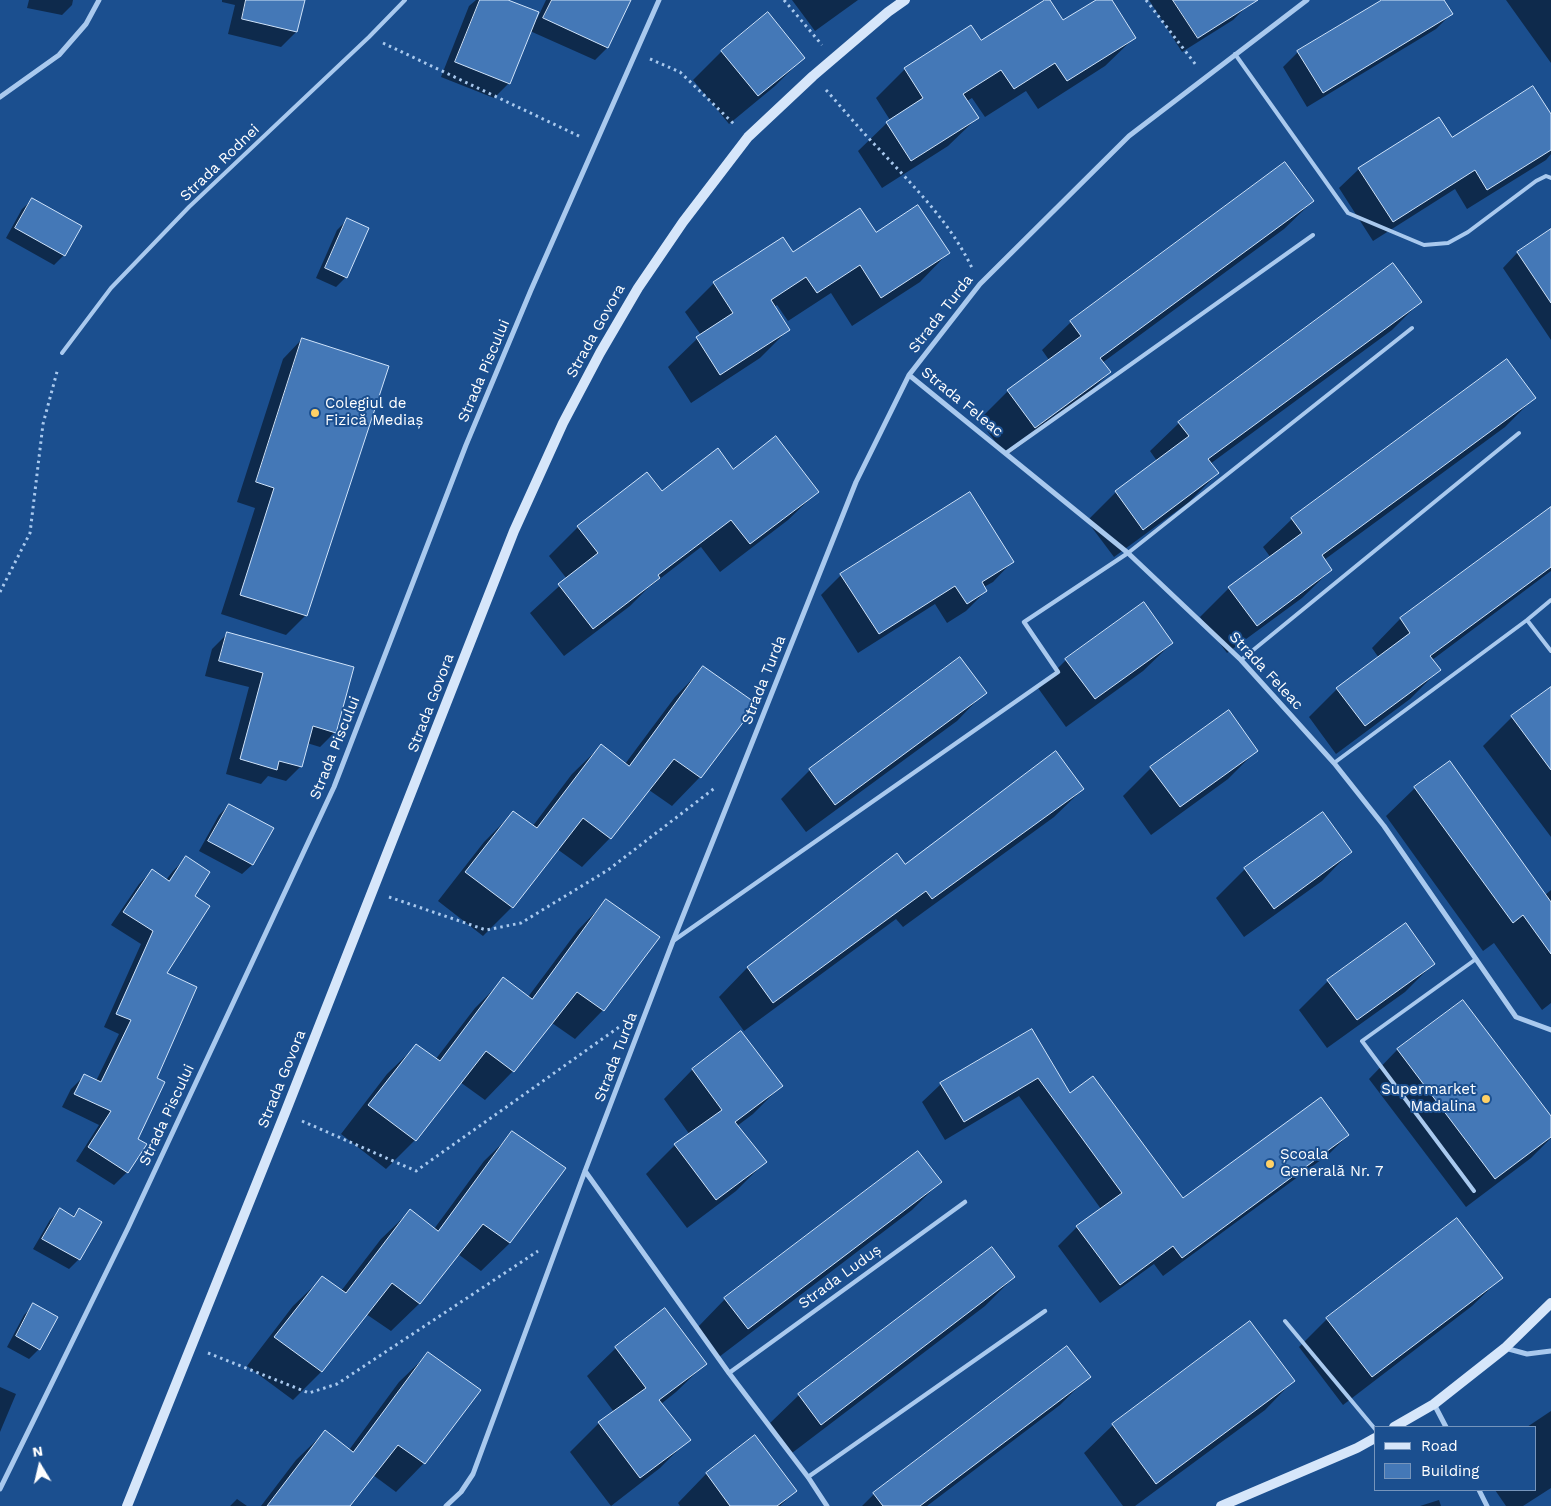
<!DOCTYPE html>
<html>
<head>
<meta charset="utf-8">
<style>
	body { margin:0 }
	#map { position:relative; width:1551px; height:1506px; overflow:hidden; background:#1b4f8f; font-family:"Work Sans",sans-serif }
	canvas { display:block }
	.legend { position:absolute; left:1374px; top:1426px; width:162px; height:65px; box-sizing:border-box; background:#1b4f8f; border:1px solid #7695bc; margin:0; padding:6px 9px; list-style:none; font-size:15px; color:#fff }
	.legend li { display:flex; align-items:center; gap:10px; height:25px }
	.legend b { width:25px; border:1px solid #7695bc }
	.north { position:absolute; left:15px; top:1441px; width:50px; height:50px; -webkit-text-stroke:4px #1b4f8f; paint-order:stroke; rotate:351deg; font-size:14px; font-weight:700; line-height:20px; text-align:center; color:#fff }
	.north::after { content:''; display:block; margin:auto; width:18px; height:22px; background:#fff; clip-path:polygon(50% 0,100% 100%,50% 72%,0 100%) }
</style>
</head>
<body>
<div id="map">
<canvas width="1551" height="1506"></canvas>
<ul class="legend">
<li><b style="height:6px;background:#d6e6fa"></b>Road</li>
<li><b style="height:14px;background:#4478b7"></b>Building</li>
</ul>
<div class="north">N</div>
</div>
<script>
const ctx = document.querySelector('canvas').getContext('2d');
ctx.lineJoin = 'round';
function fillPath(path, color) {
  ctx.fillStyle = color;
  ctx.fill(path, 'evenodd');
}
function strokePath(path, color, width, dash) {
  ctx.strokeStyle = color;
  ctx.lineWidth = width;
  ctx.lineCap = dash ? 'butt' : 'round';
  ctx.setLineDash(dash || []);
  ctx.stroke(path);
}
function label(font, color, halo, rows, align = 'center') {
  ctx.font = font + ' "Work Sans",sans-serif';
  ctx.lineWidth = 4;
  ctx.setLineDash([]);
  ctx.textBaseline = 'middle';
  ctx.strokeStyle = halo;
  ctx.fillStyle = color;
  for (const [text, x, y, turn = 0] of rows) {
    ctx.save();
    ctx.translate(x, y);
    ctx.rotate((+turn || 0) * Math.PI / 180);
    ctx.textAlign = isNaN(turn) ? turn : align;
    if (halo) ctx.strokeText(text, 0, 0);
    ctx.fillText(text, 0, 0);
    ctx.restore();
  }
}
const shadow = new Path2D(`
	M29,0H73L72,5L62,15L27,8Z
	M222,0H304L296,32L281,47L228,34L235,5L222,2Z
	M476,0H505L537,19L546,0H618L607,48L595,60L530,31L509,83L494,98L441,77L469,6Z
	M792,0H858L815,31Z
	M1047,0H1049L1063,22L1098,0H1110L1134,38L1105,66L1038,109L1026,91L985,117L972,98L967,101L977,118L948,146L882,188L858,151L890,120L876,98L905,69L971,27L980,42Z
	M1149,0H1244L1248,5L1233,20L1182,52Z
	M1385,0H1442L1451,14L1436,29L1307,107L1283,67L1298,52Z
	M1506,0H1551V63Z
	M768,14L803,58L775,86L729,124L693,80L721,52Z
	M1551,117V154L1546,160L1467,209L1455,189L1373,241L1339,188L1359,169L1451,139Z
	M32,200L64,255L54,265L6,238L22,209Z
	M1313,201L1284,229L1102,363L1110,372L1081,401L1006,456L979,420L1008,391L1049,360L1042,350L1071,322Z
	M347,220L346,277L336,287L316,278L337,230Z
	M1551,230V340L1503,268L1517,253Z
	M876,234L948,253L920,282L852,326L831,293L788,321L777,305L774,307L789,329L760,358L691,403L668,367L701,335L685,312L714,283L792,253Z
	M1420,302L1392,330L1210,464L1218,473L1189,502L1114,557L1087,521L1116,492L1157,461L1150,451L1179,423Z
	M302,339L306,615L286,635L221,614L255,508L237,502L283,359Z
	M1534,398L1505,427L1324,560L1331,570L1302,598L1227,653L1200,617L1229,588L1271,558L1263,547L1292,519Z
	M733,470L817,492L788,520L720,572L701,547L648,588L630,606L564,656L530,613L567,579L549,556L578,527L647,474L662,493Z
	M1551,509V571L1432,660L1439,670L1410,699L1336,754L1309,717L1337,689L1379,658L1372,648L1400,619Z
	M1012,562L993,582L984,587L986,591L966,611L947,623L935,604L858,653L821,595L841,575Z
	M227,634L335,732L320,747L307,743L301,766L286,781L268,776L261,784L226,774L249,687L205,676L212,649Z
	M1172,643L1143,671L1066,727L1038,688L1066,660Z
	M960,659L985,692L957,721L806,832L781,799L810,770Z
	M703,668L700,777L672,806L649,790L610,838L582,867L557,849L512,907L483,936L438,901L484,842L513,813L532,827L572,774L601,746L625,764L675,697Z
	M1551,698V837L1483,746L1512,717Z
	M1257,750L1228,779L1151,835L1123,796L1151,768Z
	M1415,788L1545,895L1551,890V1003L1542,1010L1494,943L1483,951L1386,816Z
	M1083,789L1054,817L903,927L896,919L744,1031L719,997L747,968L897,855L905,866Z
	M229,805L272,828L252,865L242,874L199,851L219,815Z
	M1350,852L1322,881L1244,937L1216,898L1245,869Z
	M186,858L193,896L165,974L155,1078L127,1172L114,1185L76,1161L99,1125L62,1107L71,1089L84,1076L96,1081L119,1034L104,1027L141,944L111,925L139,884L152,871L166,880L173,871Z
	M606,901L603,1010L575,1039L552,1023L513,1071L485,1100L460,1082L415,1140L386,1169L341,1134L387,1074L416,1046L435,1060L475,1008L504,979L528,997L578,930Z
	M1433,964L1405,992L1327,1048L1299,1010L1328,981Z
	M1463,1002L1551,1118V1138L1531,1158L1466,1207L1369,1079L1397,1050Z
	M1032,1030L1070,1094L1183,1199L1348,1135L1329,1154L1163,1276L1154,1264L1100,1303L1058,1246L1077,1227L1101,1209L1019,1096L945,1140L922,1102L941,1084Z
	M740,1032L781,1086L753,1114L737,1126L765,1162L736,1191L687,1228L646,1174L675,1145L690,1135L664,1099L692,1070Z
	M513,1133L510,1243L481,1271L458,1254L420,1303L391,1331L366,1314L321,1372L293,1400L247,1366L293,1306L322,1278L341,1291L381,1239L410,1211L434,1229L484,1161Z
	M940,1182L912,1210L719,1357L697,1328L725,1299Z
	M60,1210L72,1217L79,1210L101,1222L79,1259L69,1269L33,1249L50,1220Z
	M1014,1277L985,1306L792,1453L770,1423L799,1395Z
	M1501,1278L1472,1306L1343,1405L1299,1347L1327,1319Z
	M34,1305L39,1349L29,1359L7,1347L24,1315Z
	M616,1348L705,1364L676,1392L661,1404L689,1439L660,1468L611,1506L570,1452L599,1423L614,1412L587,1376Z
	M428,1354L424,1463L396,1492L373,1475L349,1506H261L296,1460L325,1432L349,1450L399,1382Z
	M1089,1376L1060,1405L927,1506H862L874,1494Z
	M1293,1381L1265,1410L1135,1506H1123L1084,1453L1113,1425Z
	M0,1387L16,1394L0,1432Z
	M1551,1411V1488L1523,1506H1506L1495,1490H1535V1427H1527Z
	M754,1437L795,1491L780,1506H680L678,1503L706,1474Z
	M237,1499L247,1506H230Z
	M1439,1500L1441,1506H1420Z`);
const building = new Path2D(`
	M246,0H305L297,32L242,19Z
	M480,0H508L539,12L510,84L455,62Z
	M552,0H631L608,48L543,18Z
	M1045,0H1050L1063,20L1096,0H1112L1136,38L1067,81L1055,63L1014,89L1001,70L963,94L979,118L911,161L886,122L923,98L904,68L971,25L981,40Z
	M1173,0H1258L1198,38Z
	M1382,0H1444L1453,14L1323,93L1297,51Z
	M768,12L805,58L758,96L721,51Z
	M1533,86L1551,114V150L1487,190L1475,170L1393,222L1358,168L1439,117L1452,137Z
	M1285,162L1314,201L1100,358L1111,372L1035,428L1007,390L1081,336L1070,321Z
	M32,198L82,226L65,256L15,228Z
	M918,205L950,253L881,298L860,265L817,293L806,277L771,300L790,330L720,375L696,337L733,313L713,282L783,237L793,252L860,208L876,232Z
	M347,218L369,228L347,278L325,268Z
	M1551,229V303L1517,252Z
	M1393,263L1422,302L1208,459L1219,473L1143,530L1115,491L1189,436L1178,422Z
	M302,338L389,366L307,616L240,595L274,488L256,482Z
	M1507,359L1536,398L1322,555L1332,570L1257,626L1228,587L1302,533L1291,518Z
	M776,436L819,492L750,544L731,520L658,575L660,578L593,629L558,584L598,553L577,526L647,472L662,491L718,448L733,469Z
	M970,492L1014,562L982,582L987,591L967,604L955,586L879,634L840,574Z
	M1551,507V567L1430,656L1441,670L1365,726L1336,688L1410,633L1400,618Z
	M1144,602L1173,643L1095,699L1065,659Z
	M227,632L354,667L336,733L313,726L302,767L279,761L277,770L240,759L263,673L219,661Z
	M960,657L987,693L835,805L809,769Z
	M703,666L757,704L701,778L674,759L611,839L583,818L513,908L465,872L513,811L537,828L601,744L629,766Z
	M1551,687V770L1511,716Z
	M1229,710L1258,751L1180,807L1150,767Z
	M1056,751L1084,789L932,899L926,891L773,1003L747,967L897,853L905,864Z
	M1450,761L1551,902V954L1523,915L1513,923L1414,787Z
	M229,804L274,828L253,865L208,841Z
	M1323,812L1352,852L1274,909L1244,868Z
	M186,856L210,872L195,896L210,906L167,973L197,987L157,1078L165,1082L138,1139L147,1144L128,1173L88,1147L111,1111L74,1094L84,1074L101,1082L131,1020L116,1014L153,931L123,912L152,869L169,881Z
	M606,899L660,937L604,1011L577,992L514,1072L486,1051L416,1141L368,1105L416,1044L440,1061L503,977L532,999Z
	M1406,923L1435,964L1357,1020L1327,980Z
	M1463,1000L1551,1116V1137L1495,1179L1397,1049Z
	M1032,1029L1070,1093L1093,1076L1183,1198L1321,1097L1349,1135L1182,1258L1173,1246L1120,1285L1076,1226L1122,1193L1038,1078L964,1122L940,1083Z
	M741,1031L783,1086L735,1122L767,1162L716,1200L674,1144L722,1110L692,1069Z
	M512,1131L566,1168L510,1243L483,1224L420,1304L392,1283L322,1372L274,1337L322,1276L346,1293L410,1209L438,1231Z
	M918,1151L942,1182L748,1329L724,1298Z
	M60,1208L74,1217L79,1208L102,1222L80,1260L42,1239Z
	M1457,1218L1503,1278L1372,1377L1326,1318Z
	M992,1247L1015,1277L821,1425L798,1394Z
	M33,1303L58,1317L40,1350L16,1336Z
	M665,1308L707,1364L659,1400L691,1440L640,1478L598,1422L646,1388L615,1347Z
	M1250,1321L1295,1381L1156,1484L1112,1424Z
	M1067,1346L1091,1377L920,1506H883L873,1493Z
	M428,1352L481,1390L425,1464L398,1445L350,1506H267L325,1430L353,1452Z
	M755,1435L797,1491L777,1506H730L706,1473Z`);
const path = new Path2D(`
	M784,0L822,45
	M1146,0L1196,65
	M383,43L581,137
	M650,59L680,72L735,125
	M826,90C844,110 861,131 880,150C914,187 950,222 972,268
	M0,592L30,533L43,424L58,368
	M389,897L486,930L521,923L608,870L716,787
	M302,1121L416,1171L622,1025
	M208,1353L309,1393L337,1384L538,1251`);
const service = new Path2D(`
	M1235,54L1348,213L1424,245L1448,243L1468,232L1536,181L1546,176L1551,178
	M62,353L111,288L189,207L369,37L405,0
	M1006,453L1313,235
	M1128,553L1412,328
	M1527,620L1551,651
	M1241,660L1519,433
	M1334,763L1527,620L1551,600
	M1474,1191L1362,1041L1476,959
	M1285,1321L1375,1429`);
const pedestrian = new Path2D(`
	M673,941L1058,672L1024,622L1128,553
	M729,1373L965,1202
	M808,1477L1045,1311`);
const minor = new Path2D(`
	M0,97L59,55L86,24L99,0
	M909,375L1128,553L1241,660L1334,763L1384,826L1516,1017L1551,1030
	M585,1171L729,1373L808,1477L827,1506
	M1505,1348L1527,1354L1551,1351
	M1434,1404L1446,1427
	M0,1489L128,1228L334,787L466,445L531,290L659,0
	M1479,1490L1487,1506
	M446,1506L461,1492L473,1474L585,1171L673,941L856,482L909,375L980,284L1129,136L1307,0`);
const secondary = new Path2D(`
	M1394,1427L1434,1404L1505,1348L1551,1303
	M127,1506L285,1113L514,531L563,423L600,353L638,288L683,222L748,137L813,76L888,12L905,0
	M1221,1506L1357,1448L1375,1438`);
const markers = [
	[315,413,5,"#ffd166"],
	[1486,1099,5,"#ffd166"],
	[1270,1164,5,"#ffd166"]
];
const streetNames = [
	["Strada Rodnei",220,163,-44],
	["Strada Turda",941,314,-52],
	["Strada Govora",596,331,-61],
	["Strada Piscului",484,371,-67],
	["Strada Feleac",962,402,39],
	["Strada Feleac",1266,671,47],
	["Strada Turda",764,680,-68],
	["Strada Govora",431,703,-69],
	["Strada Piscului",335,748,-68],
	["Strada Turda",616,1057,-69],
	["Strada Govora",282,1079,-68],
	["Strada Piscului",167,1115,-65],
	["Strada Luduș",840,1277,-36]
];
const poiNames = [
	["Colegiul de",325,404],
	["Fizică Mediaș",325,421],
	["Supermarket",1476,1090,"right"],
	["Madalina",1476,1107,"right"],
	["Școala",1280,1155],
	["Generală Nr. 7",1280,1172]
];
fillPath(shadow, '#0007');
fillPath(building, '#4478b7');
strokePath(building, '#cfe3fa', 1);
strokePath(path, '#a9c9ee', 3, [2.5, 4]);
strokePath(service, '#a9c9ee', 4);
strokePath(pedestrian, '#a9c9ee', 4.5);
strokePath(minor, '#a9c9ee', 5);
strokePath(secondary, '#d6e6fa', 10);
for (const [x, y, r, color] of markers) {
  const dot = new Path2D();
  dot.arc(x, y, r, 0, 2 * Math.PI);
  ctx.fillStyle = color;
  ctx.fill(dot);
  strokePath(dot, '#1b4f8f', 2);
}
label('15px', '#fff', '#1b4f8f', streetNames);
label('15px', '#fff', '#1b4f8f', poiNames, 'left');
</script>
</body>
</html>
